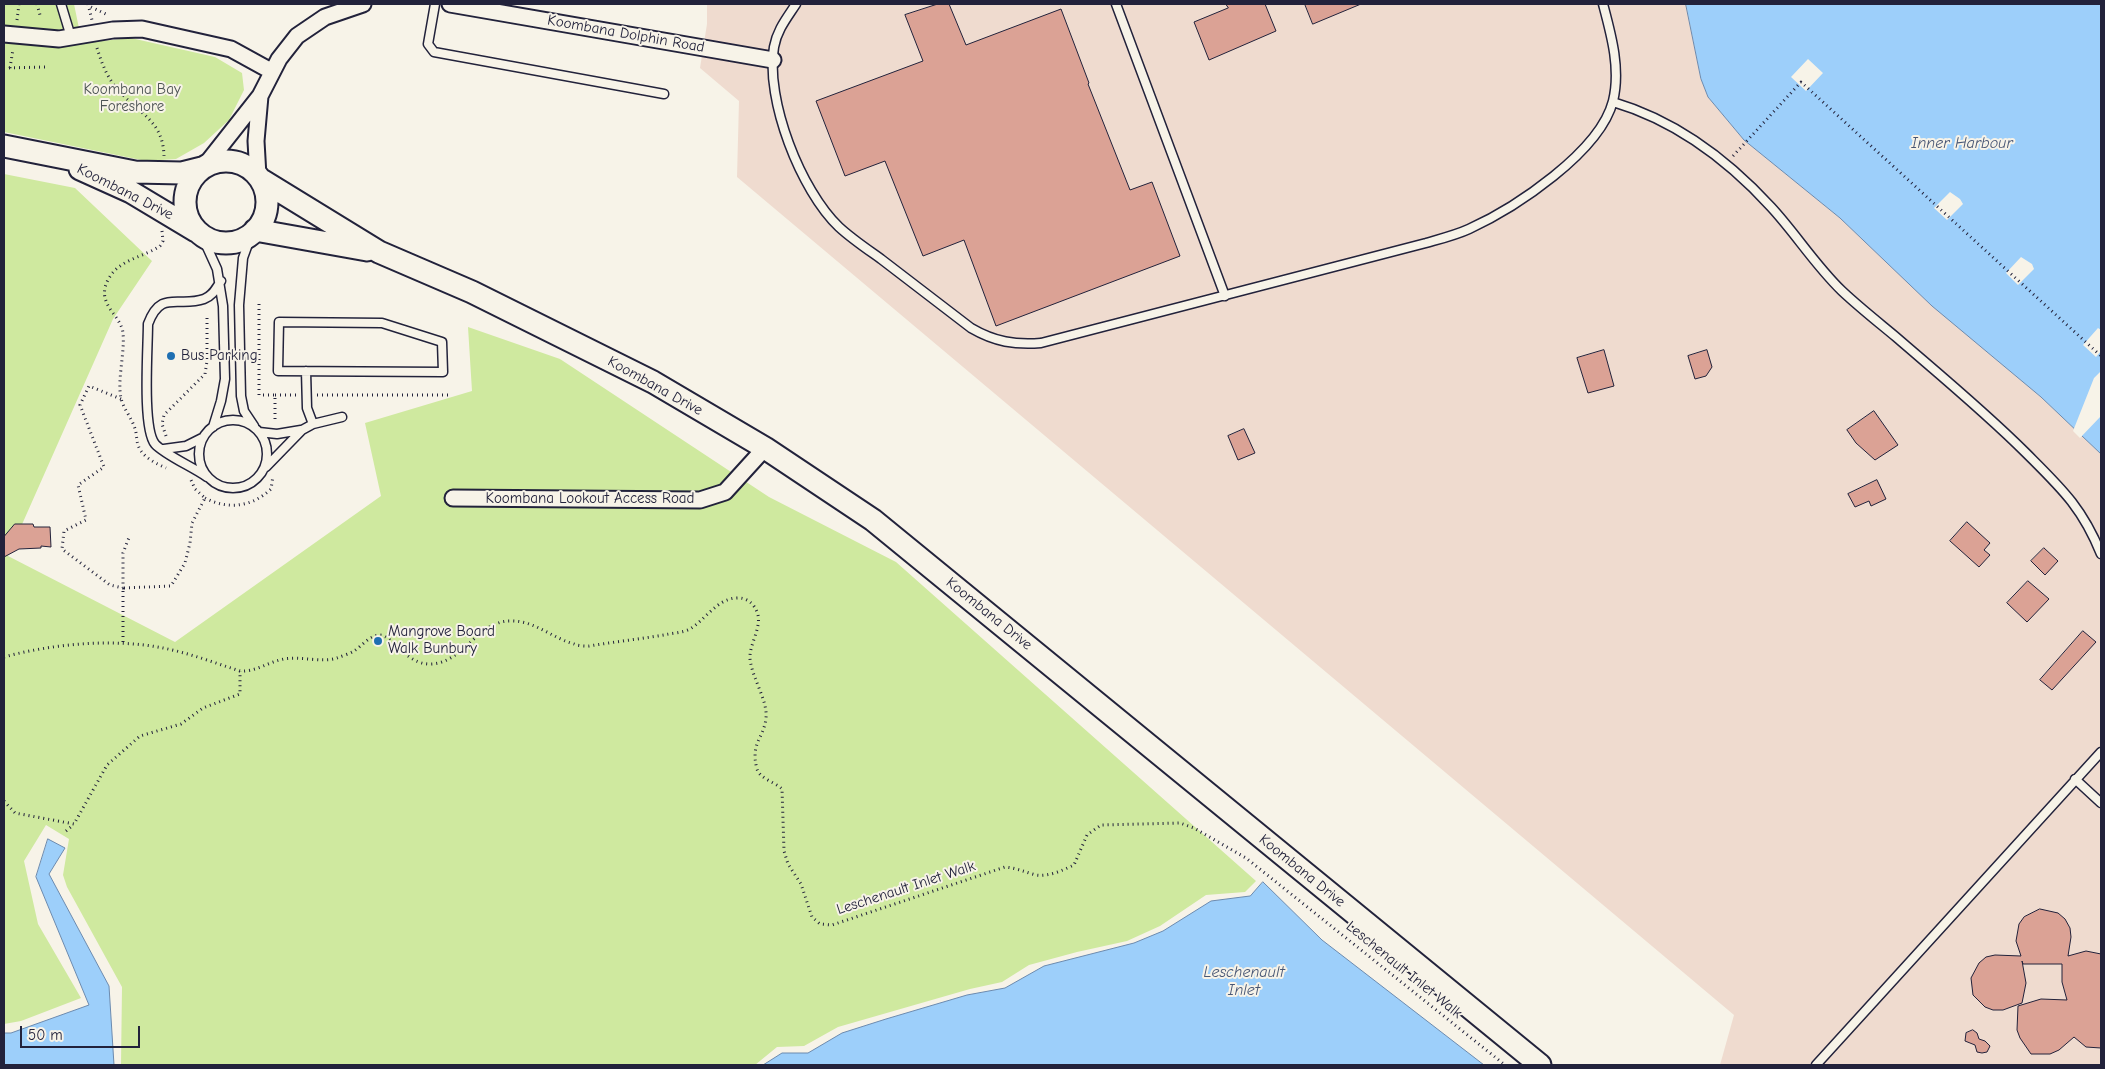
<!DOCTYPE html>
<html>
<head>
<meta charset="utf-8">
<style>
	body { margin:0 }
	#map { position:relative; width:2105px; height:1069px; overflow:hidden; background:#f7f3e8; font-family:"Comic Neue",sans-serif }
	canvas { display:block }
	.frame { position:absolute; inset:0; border:5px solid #22223b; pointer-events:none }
	.scale { position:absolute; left:20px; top:1026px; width:120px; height:22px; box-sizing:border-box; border:2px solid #22223b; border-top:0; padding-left:6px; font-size:15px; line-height:18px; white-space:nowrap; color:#22223b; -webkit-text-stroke:4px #f7f3e8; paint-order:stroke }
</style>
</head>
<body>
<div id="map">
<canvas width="2105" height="1069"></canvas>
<div class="frame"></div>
<div class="scale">50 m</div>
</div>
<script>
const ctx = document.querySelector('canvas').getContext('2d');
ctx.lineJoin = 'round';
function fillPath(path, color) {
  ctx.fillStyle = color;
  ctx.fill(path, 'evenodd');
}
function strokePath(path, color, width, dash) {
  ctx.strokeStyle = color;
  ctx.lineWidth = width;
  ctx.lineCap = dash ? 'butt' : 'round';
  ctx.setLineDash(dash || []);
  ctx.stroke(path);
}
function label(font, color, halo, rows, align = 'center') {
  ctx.font = font + ' "Comic Neue",sans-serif';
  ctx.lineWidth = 4;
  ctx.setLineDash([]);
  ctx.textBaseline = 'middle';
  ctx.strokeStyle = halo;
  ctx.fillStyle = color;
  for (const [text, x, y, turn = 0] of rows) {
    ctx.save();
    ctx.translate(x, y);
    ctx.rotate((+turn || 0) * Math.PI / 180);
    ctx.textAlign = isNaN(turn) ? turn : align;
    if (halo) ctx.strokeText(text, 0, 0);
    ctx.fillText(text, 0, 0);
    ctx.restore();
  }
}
const built = new Path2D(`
	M707,4H1686L1701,79L1708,97L1744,140L1840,218L1932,305L2041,397L2101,454V1065H1720L1734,1015L737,177L739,101L700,68L707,24Z`);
const green = new Path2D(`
	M4,4H74L82,43L131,38L215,57L242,73L244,90L229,120L204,143L176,159L146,161L4,132Z
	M4,174L75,188L152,261L113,319L8,556L175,642L381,496L365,423L472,391L468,327L560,359L769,497L896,562L1256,881L1245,892L1206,895L1160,926L1127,941L1077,952L1029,965L1002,982L970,989L838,1027L804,1046L777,1047L755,1065H121L122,987L67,887L63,875L69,839L46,825L24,861L38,924L81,998L21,1021L4,1024Z`);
const water = new Path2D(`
	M1686,4H2101V454L2041,397L1932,306L1840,218L1744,140L1708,97L1701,79Z
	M48,839L65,848L49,874L109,986L114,1065H4V1033H11L89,1005L36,877Z
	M1263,882L1322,940L1484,1065H763L782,1053H808L842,1033L886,1019L967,995L1005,988L1044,966L1134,943L1163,931L1211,901L1250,896Z`);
const pier = new Path2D(`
	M1808,59L1823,73L1806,91L1791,77Z
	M1950,192L1960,199L1963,204L1947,220L1934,208Z
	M2021,257L2032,264L2034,269L2018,285L2006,273Z
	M2098,328L2101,330V351L2096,357L2083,345Z
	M2101,371V416L2080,438L2073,431L2094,378Z`);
const building = new Path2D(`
	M938,4H949L966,45L1061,9L1089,83L1088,84L1130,190L1152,182L1180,256L996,326L964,240L923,256L885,161L845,176L816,101L923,61L905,15Z
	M1226,4H1265L1276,31L1209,60L1194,22L1228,8Z
	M1305,4H1361L1313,24Z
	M1604,350L1614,386L1588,393L1577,358Z
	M1707,350L1712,367L1706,376L1695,379L1688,356Z
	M1874,411L1898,445L1875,460L1856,443L1847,430Z
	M1244,429L1255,453L1238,460L1228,436Z
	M1877,480L1886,499L1871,506L1869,501L1855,507L1848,494Z
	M1967,522L1990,543L1984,550L1990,555L1979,567L1950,541Z
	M15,524H33L34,527H50L51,547L41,546V548L19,549L4,557V537Z
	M2044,548L2058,561L2045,575L2031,561Z
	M2028,581L2049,599L2027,622L2007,603Z
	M2083,631L2096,642L2052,690L2040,680Z
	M2040,909L2058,913L2065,919L2070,928L2071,937L2068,956L2086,951L2101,954V1048L2086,1047L2074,1037L2059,1050L2050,1054H2031L2020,1038L2017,1030L2018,1006L2041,999L2067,1000L2062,982V964H2023L2022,961L2026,983L2022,1003L2003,1010H1993L1985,1007L1973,995L1971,978L1979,963L1986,957L1995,955L2021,956L2016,941L2019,924L2024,917Z
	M1973,1030L1977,1033L1979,1039L1985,1041L1990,1046L1987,1052L1982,1053L1977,1052L1975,1045L1965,1041L1966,1033Z`);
const path = new Path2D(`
	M37,4L40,15
	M88,4L92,20
	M91,7L108,15
	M17,20L19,4
	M97,48C102,64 108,80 120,92C140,114 163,121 164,156
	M4,68L45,67
	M10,68L13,49
	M1733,156L1801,82L2101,356
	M162,231L163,241L160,246C144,257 120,259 109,278C94,304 121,314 123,333C125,353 117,380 121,398C123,408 131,417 134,426C137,432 136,439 138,445C142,457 155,463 166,468
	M259,304V395H275V423
	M275,395H296
	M317,395H450
	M121,399L89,386L80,405L104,467L78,485L86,520L64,531L62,549L110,585L123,588V553L130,535
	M166,436L162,424L164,415L205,374L207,361V315
	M205,498C228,510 252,507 271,489L273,476
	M123,642V588L171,586L185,563L190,543L192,523L205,498L195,489L191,480
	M4,657C52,644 113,638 163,648C189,653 215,663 240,671C256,672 268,662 284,659C300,656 323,663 337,658C342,656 349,654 354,651C362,646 370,635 380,635C392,635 406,665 431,664C463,663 478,621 510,621C534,620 552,638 574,644C578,646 584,646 589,646C614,642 639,639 664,635C672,633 682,633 690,629C705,620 717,599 736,598C747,597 755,604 758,615C761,629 749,645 750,659C752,678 768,701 766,718C764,738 750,743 757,769C760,779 775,782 782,789L784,851L788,864L801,884L812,917L820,924L832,925L1005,867C1016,868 1025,872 1036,875C1049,877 1063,870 1074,865L1087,835L1101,825L1180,823L1194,828L1246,858L1505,1065
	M4,801L15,813L74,824L107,765L140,736L181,724L203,708L240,694V671
	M66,831L73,825`);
const lane = new Path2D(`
	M61,4L71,37
	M435,4L428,44L434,52L664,94
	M796,4C787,18 777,30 774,47C765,100 801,191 839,227C852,239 867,249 881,259C911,282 941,305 971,328C995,342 1015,345 1041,343L1426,243C1440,239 1456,235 1469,229C1515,208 1600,152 1613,101C1621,69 1611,34 1603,4
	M1116,4L1225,296
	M1613,102C1674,120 1728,160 1771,207C1796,234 1815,265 1842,291C1859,307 1878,322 1896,337C1940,375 1985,412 2026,453C2061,488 2082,507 2101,554
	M252,233L243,258L239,305L241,396L244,411L254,426
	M202,236L217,269L223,306L225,379L221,401L213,427
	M279,322L382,323L442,342L443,372L278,371Z
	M306,371L307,408L313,424
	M199 454a34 34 0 1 1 68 0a34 34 0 1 1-68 0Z
	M259,432L277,434L301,430
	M164,449L186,446L202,438
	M266,467L302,430L313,424L342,417
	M207,477C193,467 165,455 155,444C142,428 148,348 148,324C161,289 178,308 204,299C213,296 216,288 221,281
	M2075,779L2101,803
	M1816,1065L2101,752`);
const street = new Path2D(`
	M450,4L773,60
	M4,34L59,39L113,30L142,29L231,49L271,71
	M204,167L260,96L279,59L297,36L325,17L363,4
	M258,176L256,141L260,96
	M453,498L700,500L725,492L765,448`);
const secondary = new Path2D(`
	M4,146L135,172L182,173L202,168
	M185 202a41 41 0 1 1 82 0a41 41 0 1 1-82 0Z
	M80,169L131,192L196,231
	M260,179L379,252L472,292L653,382L765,448L873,520L1540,1065
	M255,230L367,250`);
const markers = [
	[171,356,5,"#1f6fb2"],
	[378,641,5,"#1f6fb2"]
];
const streetNames = [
	["Koombana Dolphin Road",626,34,10],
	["Koombana Drive",125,192,27],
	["Koombana Drive",655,386,29],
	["Koombana Lookout Access Road",590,499],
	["Koombana Drive",989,614,39],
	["Koombana Drive",1302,871,39],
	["Leschenault Inlet Walk",906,888,-18],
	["Leschenault Inlet Walk",1404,970,39]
];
const parkNames = [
	["Koombana Bay",132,90],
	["Foreshore",132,107]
];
const poiNames = [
	["Bus Parking",181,356],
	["Mangrove Board",388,632],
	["Walk Bunbury",388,649]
];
const waterNames = [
	["Inner Harbour",1962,143],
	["Leschenault",1244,972],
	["Inlet",1244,990]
];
fillPath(built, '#efdbcf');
fillPath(green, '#cfe99f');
fillPath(water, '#9dcffa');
strokePath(water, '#6c8aae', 1);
fillPath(pier, '#f7f3e8');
fillPath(building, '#dba295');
strokePath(building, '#22223b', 1);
strokePath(lane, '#22223b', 11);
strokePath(street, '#22223b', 19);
strokePath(secondary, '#22223b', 25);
strokePath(path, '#22223b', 3, [1, 4]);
strokePath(lane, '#f7f3e8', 8);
strokePath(street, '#f7f3e8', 15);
strokePath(secondary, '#f7f3e8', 21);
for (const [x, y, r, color] of markers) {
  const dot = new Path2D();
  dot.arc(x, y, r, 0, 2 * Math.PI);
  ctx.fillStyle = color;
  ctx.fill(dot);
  strokePath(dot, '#f7f3e8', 2);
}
label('15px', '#22223b', '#f7f3e8', streetNames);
label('15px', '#4d5454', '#f7f3e8', parkNames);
label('15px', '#22223b', '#f7f3e8', poiNames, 'left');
label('italic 16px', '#475674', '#f7f3e8', waterNames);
</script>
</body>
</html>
